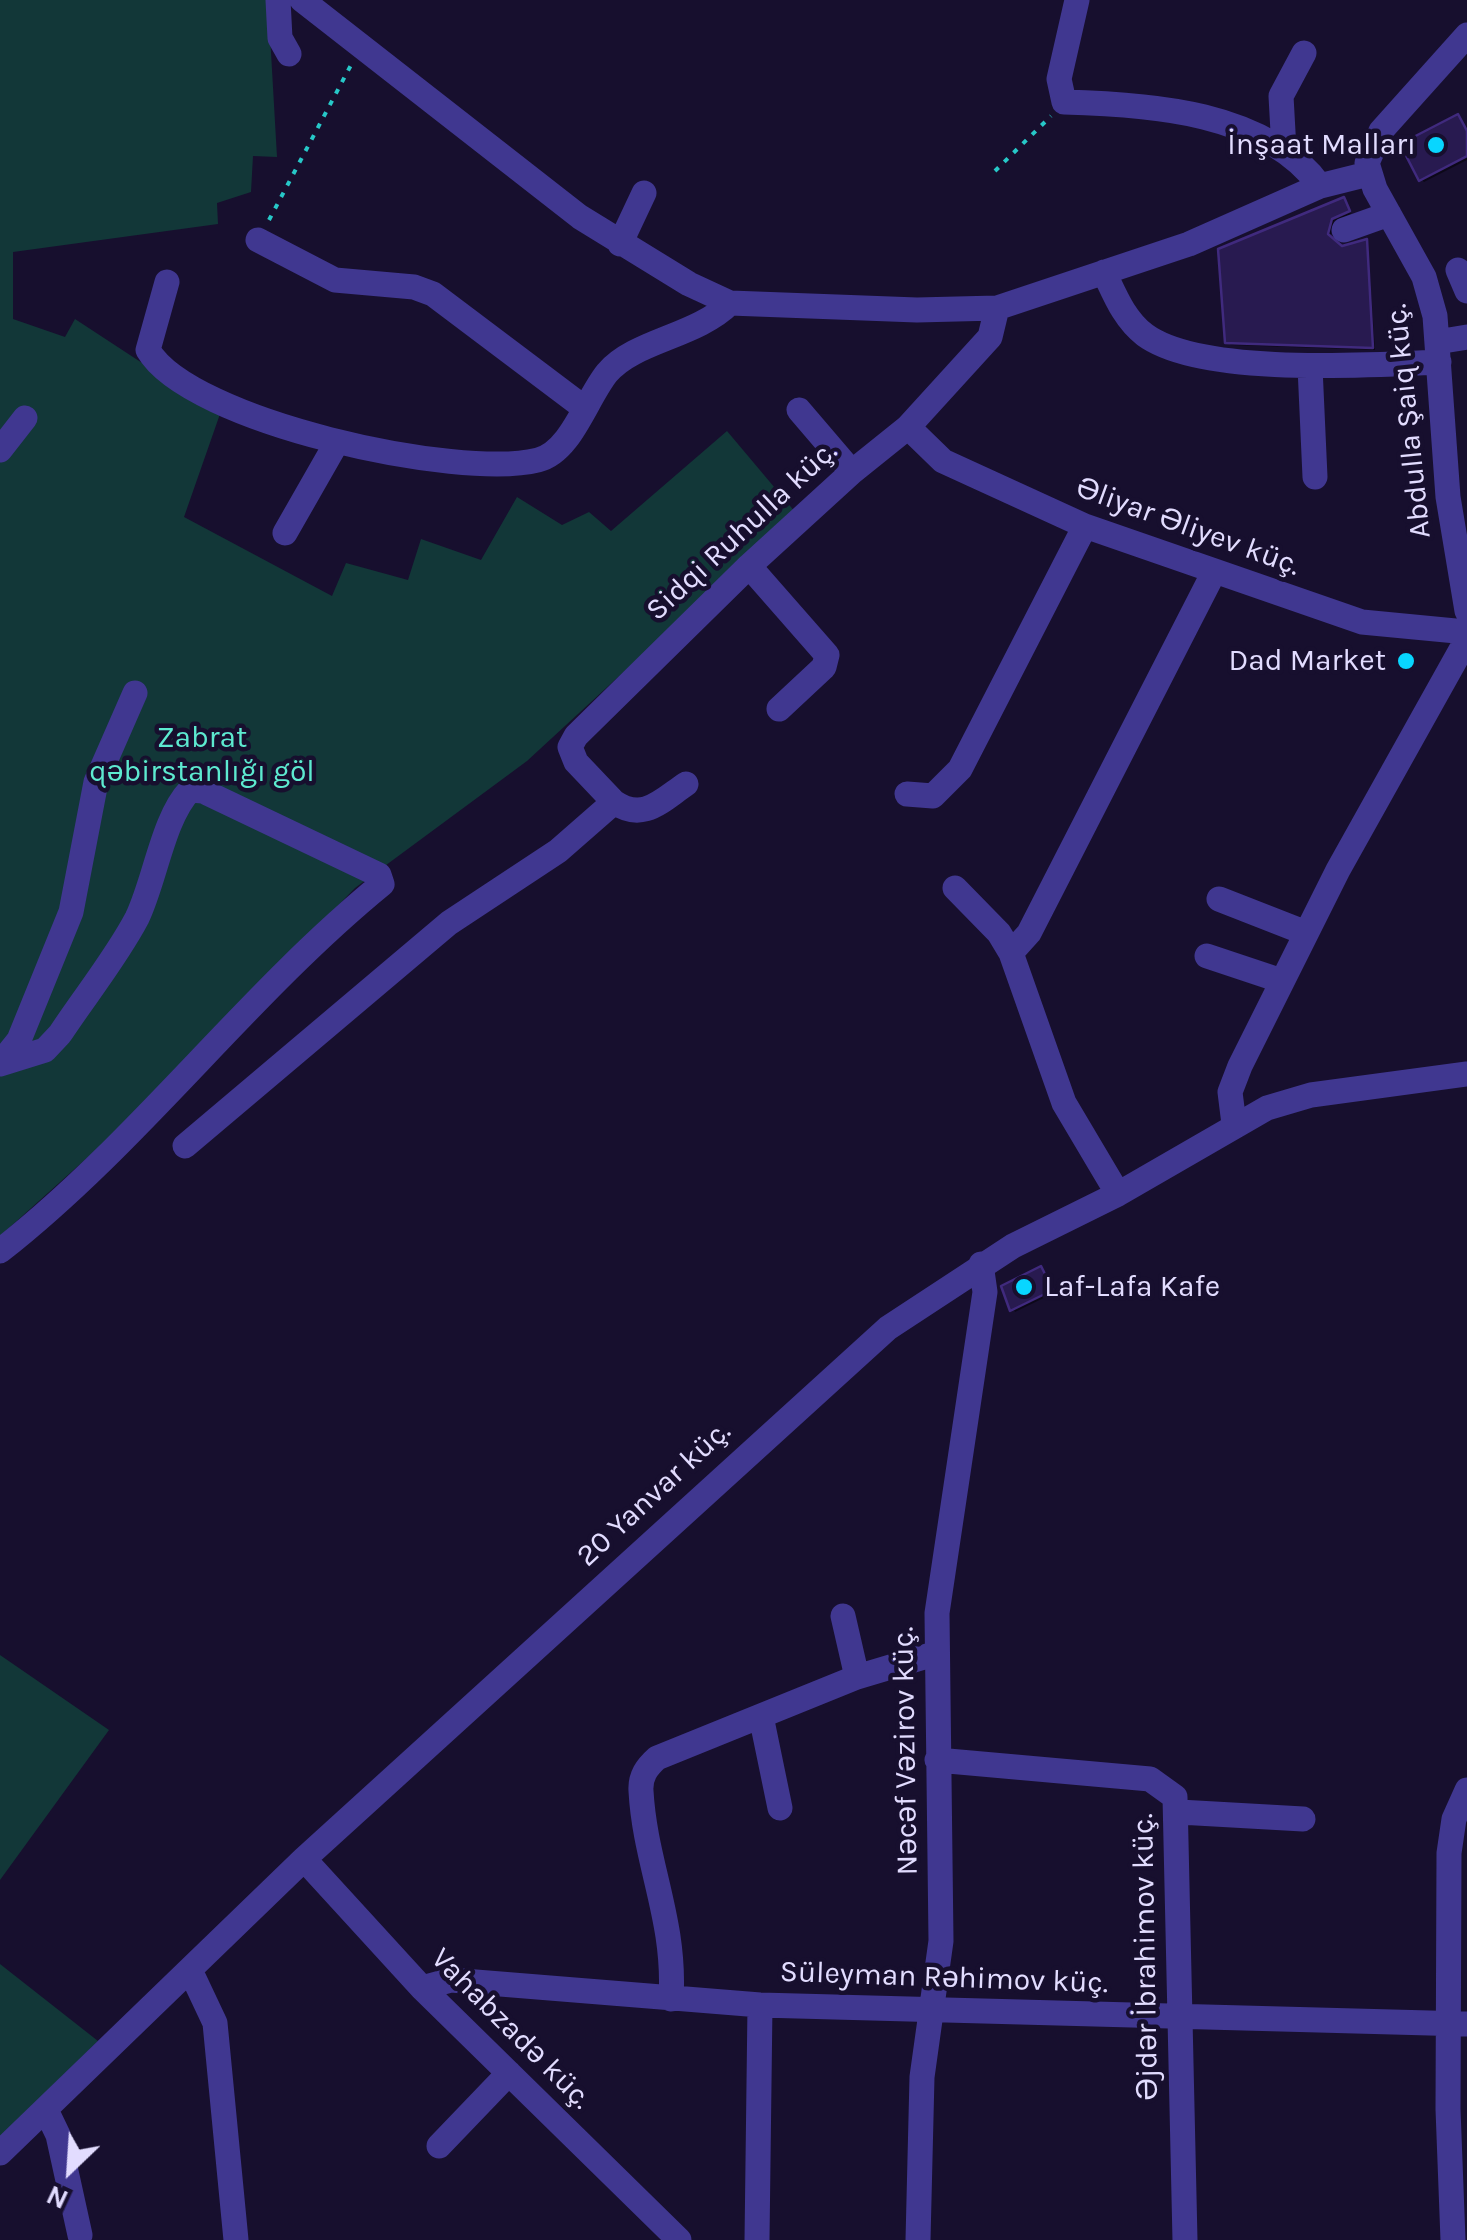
<!DOCTYPE html>
<html>
<head>
<meta charset="utf-8">
<style>
	body { margin:0 }
	#map { position:relative; width:1467px; height:2240px; overflow:hidden; background:#170f2e; font-family:Karla,sans-serif }
	canvas { display:block }
	.north { position:absolute; left:20px; top:2120px; width:100px; height:100px; -webkit-text-stroke:8px #170f2e; paint-order:stroke; rotate:205deg; font-size:28px; font-weight:700; line-height:40px; text-align:center; color:#e2dcff }
	.north::after { content:''; display:block; margin:auto; width:35px; height:45px; background:#e2dcff; clip-path:polygon(50% 0,100% 100%,50% 72%,0 100%) }
</style>
</head>
<body>
<div id="map">
<canvas width="1467" height="2240"></canvas>
<div class="north">N</div>
</div>
<script>
const ctx = document.querySelector('canvas').getContext('2d');
ctx.lineJoin = 'round';
function fillPath(path, color) {
  ctx.fillStyle = color;
  ctx.fill(path, 'evenodd');
}
function strokePath(path, color, width, dash) {
  ctx.strokeStyle = color;
  ctx.lineWidth = width;
  ctx.lineCap = dash ? 'butt' : 'round';
  ctx.setLineDash(dash || []);
  ctx.stroke(path);
}
function label(font, color, halo, rows, align = 'center') {
  ctx.font = font + ' Karla,sans-serif';
  ctx.lineWidth = 9;
  ctx.setLineDash([]);
  ctx.textBaseline = 'middle';
  ctx.strokeStyle = halo;
  ctx.fillStyle = color;
  for (const [text, x, y, turn = 0] of rows) {
    ctx.save();
    ctx.translate(x, y);
    ctx.rotate((+turn || 0) * Math.PI / 180);
    ctx.textAlign = isNaN(turn) ? turn : align;
    if (halo) ctx.strokeText(text, 0, 0);
    ctx.fillText(text, 0, 0);
    ctx.restore();
  }
}
const green = new Path2D(`
	M0,0H268L277,157L253,156L251,192L217,203L218,224L13,252V319L65,337L75,319L220,414L184,517L332,596L346,563L408,580L421,539L481,560L517,497L562,525L589,512L611,531L727,431L796,513L527,761L355,888L137,1113L0,1236Z
	M0,1655L109,1730L0,1880Z
	M0,1964L98,2041L0,2137Z`);
const shadow = new Path2D(`
	M1467,133V160L1424,182L1421,179Z
	M1346,202L1351,214L1334,221L1330,239L1341,249L1368,244L1375,350L1231,345L1228,342Z
	M1043,1272L1054,1293L1015,1312L1004,1287Z`);
const building = new Path2D(`
	M1458,114L1467,131V156L1419,181L1400,144Z
	M1344,197L1350,211L1332,219L1328,234L1342,246L1367,239L1373,348L1225,343L1218,249Z
	M1041,1266L1053,1290L1010,1311L1001,1286Z`);
const path = new Path2D(`
	M995,171L1051,116
	M269,220L351,65`);
const minor = new Path2D(`
	M278,0L280,38L289,54
	M302,0L580,217L689,284L730,303L917,310L997,308L1189,244L1320,186L1368,174
	M1077,0L1059,79L1064,102C1149,104 1267,112 1320,186
	M1467,35L1381,131L1367,163L1375,189L1424,277L1435,316L1448,497L1467,611
	M1284,150L1281,96L1304,53
	M1344,230L1389,214
	M258,240L335,280L414,287L433,294L583,407
	M620,244L644,193
	M1458,270L1467,291
	M1104,272C1115,295 1124,319 1145,335C1201,376 1369,365 1439,362
	M167,282L148,350C190,422 460,480 538,460C571,452 586,399 607,373C635,340 696,337 730,303
	M1437,342L1467,337
	M1310,367L1315,477
	M799,410L852,472
	M908,427L943,461L1085,526L1362,622L1467,632
	M0,450L25,418
	M285,533L337,442
	M749,566L827,655L824,667L779,709
	M907,794L933,796L960,769L1085,526
	M614,802C643,822 661,801 686,784
	M955,888L999,933L1011,953L1064,1103L1118,1194
	M1219,899L1306,933
	M1011,953L1029,933L1214,572
	M1207,956L1282,981
	M0,1064L19,1040L71,912L96,782L135,693
	M1234,1124L1230,1092L1240,1066L1338,870L1467,639
	M185,1146L449,923L558,851L614,802L576,762L570,747L576,736L749,566L852,472L908,427L990,337L997,308
	M0,1251C139,1142 245,996 382,884L379,875L203,791L190,790C163,818 155,881 137,918C116,958 85,996 60,1034L45,1050L0,1064
	M843,1616L857,1677
	M761,1716L780,1808
	M937,1760L1150,1779L1175,1797L1185,2240
	M1179,1812L1303,1819
	M304,1859L422,1988L679,2240
	M190,1970L215,2023L236,2240
	M422,1988L451,1980L760,2005L1467,2024
	M671,1999C676,1920 645,1864 641,1791C640,1776 647,1767 657,1758L857,1677L934,1654
	M46,2110L58,2135L80,2235
	M439,2146L509,2073
	M0,2153L304,1859L888,1328L1013,1246L1118,1194L1267,1108L1311,1095L1467,1074
	M757,2240L760,2005
	M918,2240L922,2077L941,1941L937,1613L985,1292L981,1264
	M1453,2240L1448,2109L1449,1853L1454,1819L1467,1790`);
const markers = [
	[1436,145,10,"#08d6ff"],
	[1406,661,10,"#08d6ff"],
	[1024,1287,10,"#08d6ff"]
];
const poiNames = [
	["İnşaat Malları",1416,145],
	["Dad Market",1386,661],
	["Laf-Lafa Kafe",1044,1287,"left"]
];
const streetNames = [
	["Abdulla Şaiq küç.",1409,421,-96],
	["Əliyar Əliyev küç.",1188,527,20],
	["Sidqi Ruhulla küç.",742,531,-43],
	["20 Yanvar küç.",654,1494,-43],
	["Nəcəf Vəzirov küç.",906,1751,-91],
	["Əjdər İbrahimov küç.",1146,1957,-91],
	["Süleyman Rəhimov küç.",944,1978,2],
	["Vahabzadə küç.",511,2029,45]
];
const parkNames = [
	["Zabrat",202,738],
	["qəbirstanlığı göl",202,772]
];
fillPath(green, '#123738');
fillPath(shadow, '#0007');
fillPath(building, '#281a50');
strokePath(building, '#402a7e', 2.5);
strokePath(path, '#27c8c8', 4, [5, 8]);
strokePath(minor, '#403790', 25);
for (const [x, y, r, color] of markers) {
  const dot = new Path2D();
  dot.arc(x, y, r, 0, 2 * Math.PI);
  ctx.fillStyle = color;
  ctx.fill(dot);
  strokePath(dot, '#170f2e', 4);
}
label('30px', '#e2dcff', '#170f2e', poiNames, 'right');
label('30px', '#e2dcff', '#170f2e', streetNames);
label('30px', '#5dead0', '#170f2e', parkNames);
</script>
</body>
</html>
